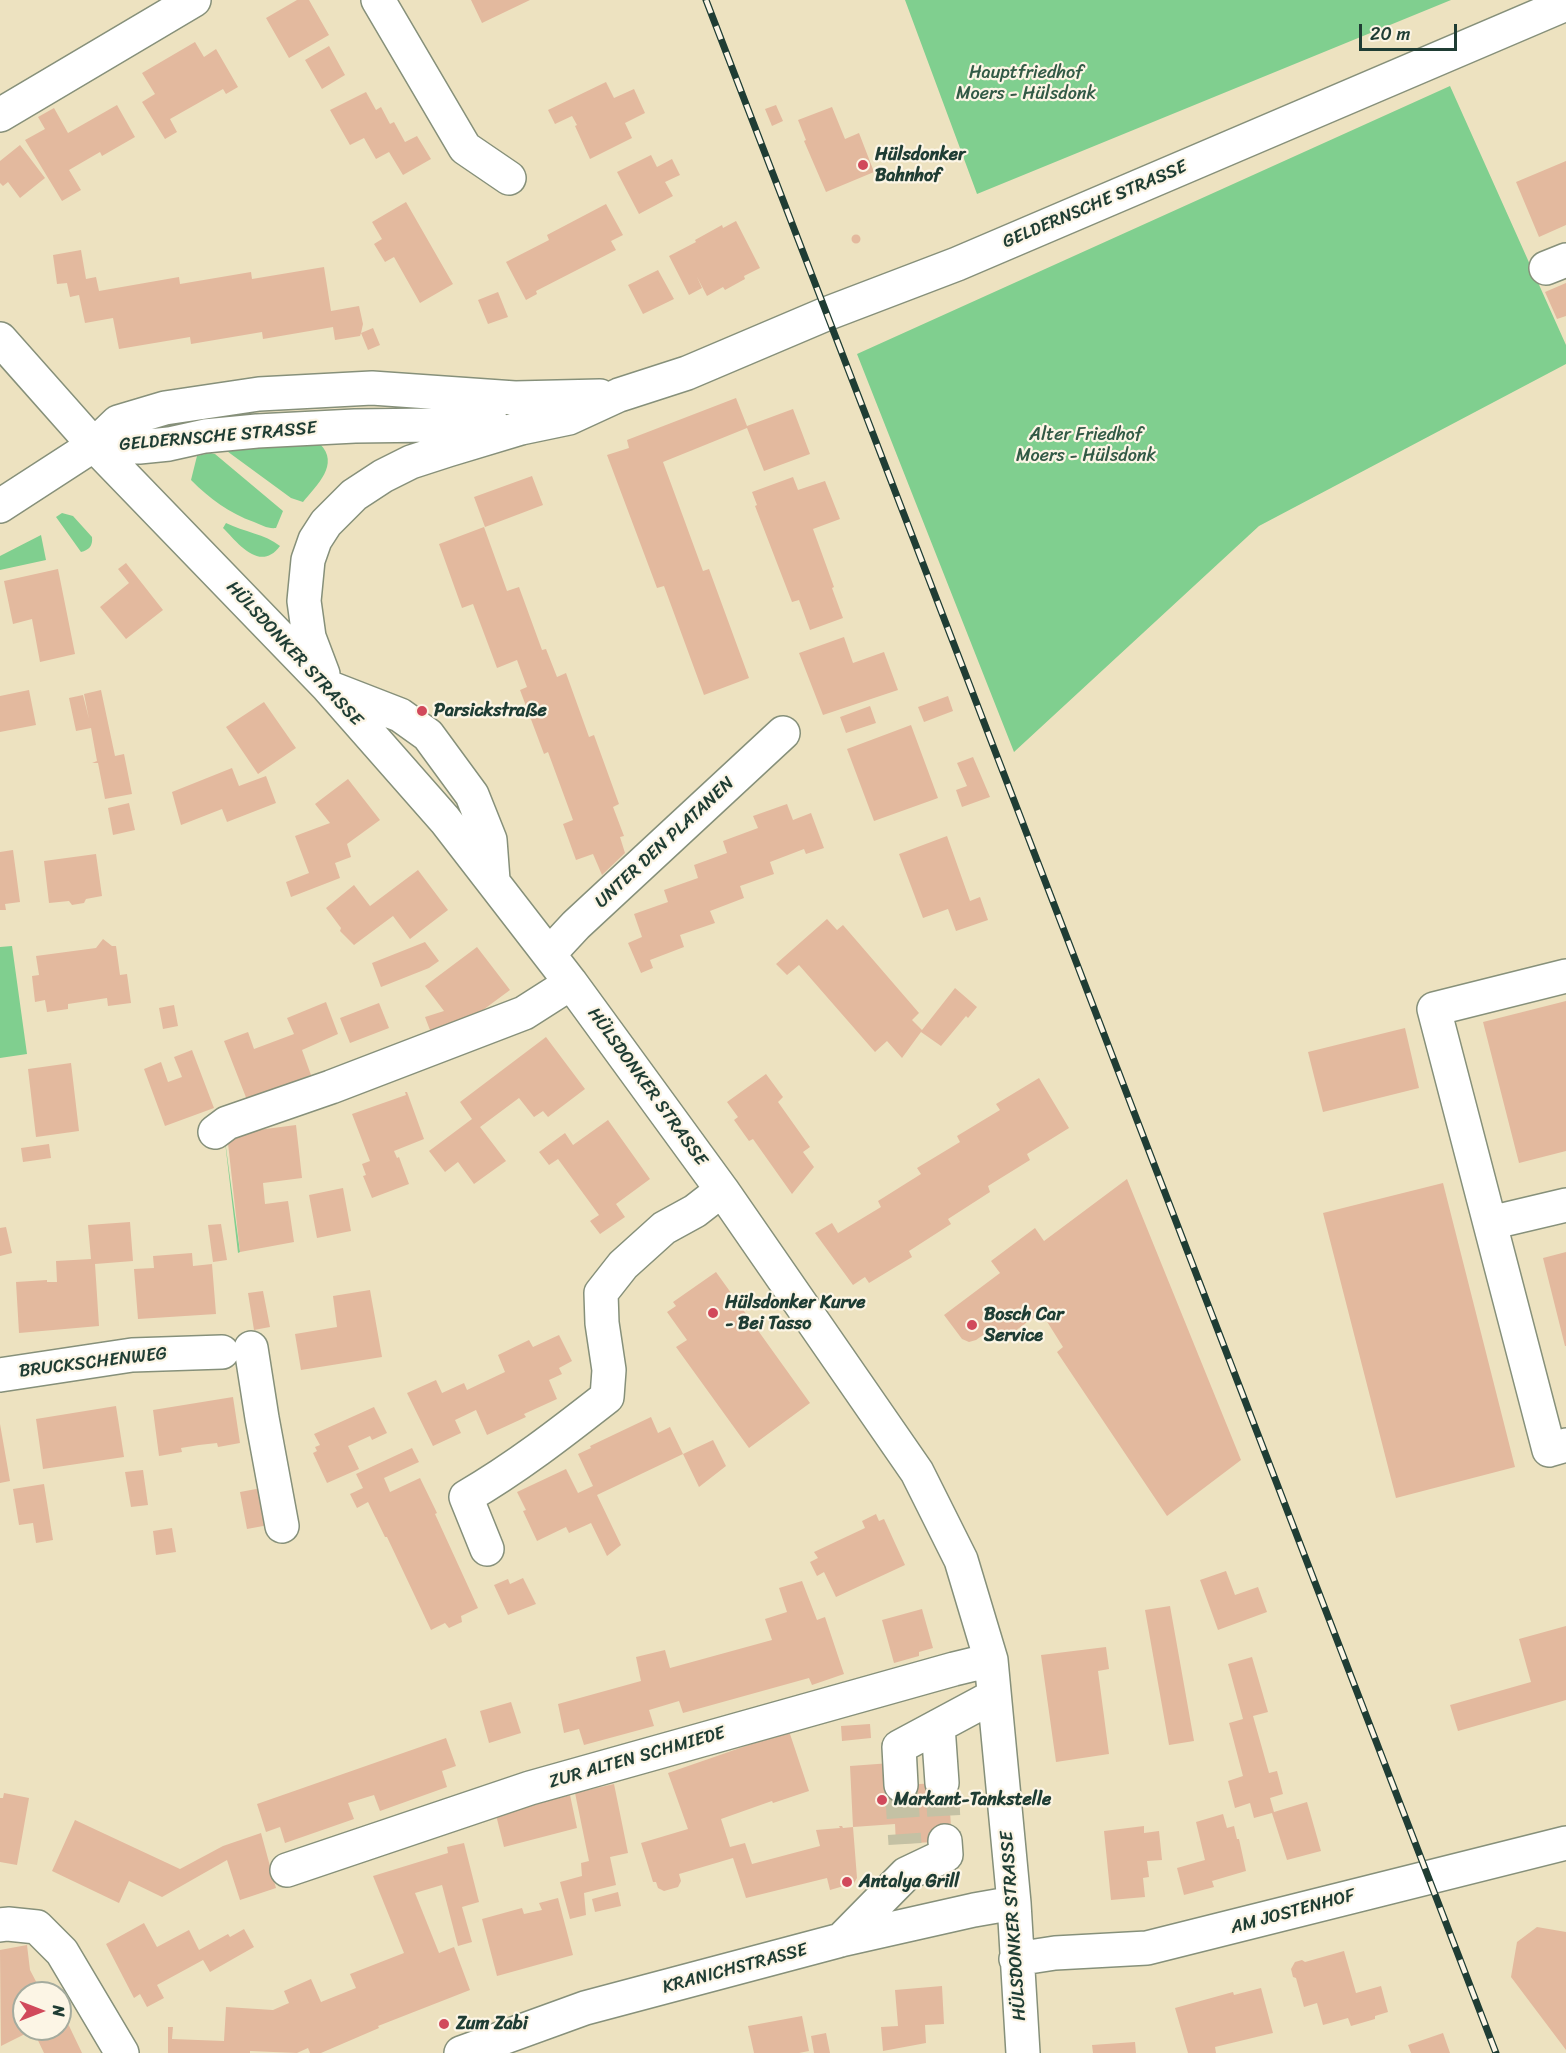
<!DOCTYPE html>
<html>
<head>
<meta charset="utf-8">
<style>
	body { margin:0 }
	#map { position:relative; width:1566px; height:2053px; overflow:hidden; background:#ede2c0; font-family:Sriracha,sans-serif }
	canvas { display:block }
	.north { position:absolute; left:12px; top:1981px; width:60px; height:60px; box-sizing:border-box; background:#fcf5e5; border:2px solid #a4ab9e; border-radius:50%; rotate:90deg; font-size:16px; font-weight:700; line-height:24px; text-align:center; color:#1f3d34 }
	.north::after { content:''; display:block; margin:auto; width:21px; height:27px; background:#d1495b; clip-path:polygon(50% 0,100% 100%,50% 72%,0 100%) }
	.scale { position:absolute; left:1359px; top:24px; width:98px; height:27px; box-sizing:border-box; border:3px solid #1f3d34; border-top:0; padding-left:8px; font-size:18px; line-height:21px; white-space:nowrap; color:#1f3d34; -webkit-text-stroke:4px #fcf5e5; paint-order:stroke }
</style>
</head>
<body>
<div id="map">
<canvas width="1566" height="2053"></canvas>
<div class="north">N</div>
<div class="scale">20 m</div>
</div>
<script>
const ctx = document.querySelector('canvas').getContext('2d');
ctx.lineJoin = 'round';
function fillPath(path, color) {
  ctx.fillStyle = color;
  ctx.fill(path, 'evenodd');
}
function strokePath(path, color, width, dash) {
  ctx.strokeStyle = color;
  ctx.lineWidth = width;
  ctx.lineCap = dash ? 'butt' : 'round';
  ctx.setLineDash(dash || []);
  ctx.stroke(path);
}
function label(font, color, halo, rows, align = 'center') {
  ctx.font = font + ' Sriracha,sans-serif';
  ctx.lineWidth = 4.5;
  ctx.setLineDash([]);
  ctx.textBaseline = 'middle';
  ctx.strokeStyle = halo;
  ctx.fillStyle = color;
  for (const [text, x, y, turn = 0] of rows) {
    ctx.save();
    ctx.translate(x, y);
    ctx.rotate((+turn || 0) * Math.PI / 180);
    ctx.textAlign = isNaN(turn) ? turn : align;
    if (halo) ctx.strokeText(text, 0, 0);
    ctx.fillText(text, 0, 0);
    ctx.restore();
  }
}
const green = new Path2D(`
	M905,0H1451L977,194Z
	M1450,86L1566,345V364L1259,526L1014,752L857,354Z
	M320,444C340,464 317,485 303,502L291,498L220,446Z
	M210,453L215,454L283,511L276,528C268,529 261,525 254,522C229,513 210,499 191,480L197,456Z
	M62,513L73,516L92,537C93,546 89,550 81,552L56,517Z
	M226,523C244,532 265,534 280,546C260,573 238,543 223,528Z
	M41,535L46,560L0,570V556Z
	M12,946L27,1054L0,1058V947Z
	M224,1133L240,1252L238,1253Z`);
const building = new Path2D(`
	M297,0H309L329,35L289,58L266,18Z
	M471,0H530L482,23Z
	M195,42L204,57L216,49L238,87L226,94L223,89L170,119L177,132L165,139L142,102L155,94L142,73Z
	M329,46L345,75L322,89L305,60Z
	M606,82L614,98L634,89L645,113L625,123L632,138L590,159L575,126L577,125L572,116L555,124L548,110Z
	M366,92L376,110L381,107L390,124L394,122L405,142L417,136L431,159L403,175L389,152L376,159L364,138L350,145L330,110Z
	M117,105L135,137L102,156L100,152L69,170L81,190L62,201L25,140L45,129L38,117L54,108L68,133Z
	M776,105L783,121L772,126L765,109Z
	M832,107L845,139L859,133L874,172L826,192L804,141L806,140L798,120Z
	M20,145L45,178L20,198L8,182L3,186L0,183V161Z
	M651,155L657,167L672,159L680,175L665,182L673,196L639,214L617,172Z
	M1566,161V225L1539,237L1516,182Z
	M406,202L453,284L420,303L394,257L385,262L374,244L382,239L372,222Z
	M606,204L623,235L611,241L616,250L536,291L537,294L526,300L506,262L549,240L547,235Z
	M736,221L760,268L744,276L745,279L725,290L723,287L707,296L697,277L702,288L689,295L669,256L696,242L695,240L722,225L723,228Z
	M851.5 239a4.5 4.5 0 1 1 9 0a4.5 4.5 0 1 1-9 0Z
	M81,250L86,279L96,277L99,291L179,277L180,284L251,272L252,279L324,267L331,311L359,306L363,324L361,333L373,328L380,345L368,350L361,333L360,336L335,340L333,327L263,339L262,332L191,344L190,337L119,349L113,318L85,323L79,295L70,297L67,283L57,284L53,255Z
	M658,270L674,299L643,314L628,285Z
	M1566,283V316L1557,319L1545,292Z
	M498,292L508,317L488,324L478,300Z
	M736,398L747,426L793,409L810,454L764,471L747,428L663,462L703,571L709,569L749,678L704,695L664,586L657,588L607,455L629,448L627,440Z
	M532,476L543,505L485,527L474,497Z
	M793,477L798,490L825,481L840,519L813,529L834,587L832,588L843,618L810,630L799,600L792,602L755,506L757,505L752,492Z
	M484,527L507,591L519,587L542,650L546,649L557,677L566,673L589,737L594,735L619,804L613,807L624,836L620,837L625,853L602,875L593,854L576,860L563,824L573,820L548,752L544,754L520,690L527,687L517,660L497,668L473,604L462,608L439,544Z
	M126,563L163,610L126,639L100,607L129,583L118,569Z
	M58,569L75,654L40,662L32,619L13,624L4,581Z
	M844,637L853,663L884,652L898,690L823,715L799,653Z
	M29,690L36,725L0,732V696Z
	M101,690L115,756L124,754L132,794L105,799L98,763H92L97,761L91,728L76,731L69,698L83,695L89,719L84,694Z
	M948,696L953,711L924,722L918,707Z
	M264,702L296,748L258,774L226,727Z
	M870,706L876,723L846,733L840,717Z
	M911,725L938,798L874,821L847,749Z
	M973,757L990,797L962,807L956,790L967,786L957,763Z
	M232,768L239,786L266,776L276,803L227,822L222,809L181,825L172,792Z
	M348,779L380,820L347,844L351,857L335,863L340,878L291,897L286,882L309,873L295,836L330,823L315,804Z
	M129,803L135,830L113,835L108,808Z
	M787,804L793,820L811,813L824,848L806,854L804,849L770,862L774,874L740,886L744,898L710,911L715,923L680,935L684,947L650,960L653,968L641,973L628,943L642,937L634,914L668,902L664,890L698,878L694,865L727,853L723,841L758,828L753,816Z
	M947,836L970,901L980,897L988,920L956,931L948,909L923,918L899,854Z
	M13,850L20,902L5,904L6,910H0V852Z
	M96,854L102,896L86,899L84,903L72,905L69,901L49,903L44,861Z
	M418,870L448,910L410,939L393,916L354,945L340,931L341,928L326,908L354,885L370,906Z
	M827,919L837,930L843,925L919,1013L912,1020L922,1030L955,988L977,1007L968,1018L966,1016L941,1046L921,1032L902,1058L887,1041L875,1052L799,965L787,975L776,964Z
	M103,939L112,946H116L120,975L127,974L131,1003L108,1006L107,998L68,1004V1009L47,1012L45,1000L35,1002L32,976L39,975L36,956L96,948Z
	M425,942L439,961L429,968L381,987L372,963Z
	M477,947L510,990L460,1027L433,1038L425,1017L444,1011L425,986Z
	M1566,1001V1151L1519,1163L1483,1022Z
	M326,1002L338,1034L302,1050L311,1075L247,1100L224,1041L248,1032L254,1049L294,1034L287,1018Z
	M379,1003L389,1028L350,1043L340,1018Z
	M174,1005L178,1026L163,1029L159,1008Z
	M1405,1028L1419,1088L1323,1112L1308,1052Z
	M546,1037L585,1089L548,1117L543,1111L534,1117L519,1098L480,1127L506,1161L474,1184L458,1162L445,1172L429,1151L472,1119L460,1102Z
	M192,1050L214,1108L165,1126L144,1069L161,1062L168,1082L182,1077L174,1057Z
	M71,1063L79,1131L36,1137L28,1069Z
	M766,1074L783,1097L778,1102L810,1147L803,1152L814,1167L792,1194L753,1139L749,1141L734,1120L738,1117L727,1102Z
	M1039,1078L1069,1128L1027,1154L1030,1160L988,1186L990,1192L948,1219L951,1224L909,1251L912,1257L869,1283L865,1277L853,1285L815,1233L832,1223L838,1233L881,1207L878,1201L921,1174L917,1168L960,1142L957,1136L1000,1110L996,1104Z
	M405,1092H407L424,1139L394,1151L397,1158L399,1157L409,1184L372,1198L363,1176L366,1175L362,1164L370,1161L352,1114L406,1095Z
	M608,1120L650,1179L616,1204L625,1217L600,1234L590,1221L599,1215L558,1159L549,1165L539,1152L565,1133L573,1145Z
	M296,1125L302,1178L263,1183L265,1204L288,1201L294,1242L240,1252L227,1134Z
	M49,1144L51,1158L23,1162L21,1148Z
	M1127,1179L1241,1460L1167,1516L1057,1352L1063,1347L1041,1312L1000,1342L992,1341L986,1333L976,1340L969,1342L962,1339L944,1315L1000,1273L991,1261L1035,1228L1044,1241Z
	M1443,1183L1515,1467L1396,1498L1323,1213Z
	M343,1188L351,1231L317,1238L309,1195Z
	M130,1222L133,1261L95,1264L99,1326L19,1333L16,1282L47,1280V1282H57L56,1261L91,1259L88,1225Z
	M221,1224L227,1260L213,1262L208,1225Z
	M6,1227L12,1253L0,1256V1228Z
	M1566,1252V1346H1565L1543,1258Z
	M192,1253L193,1266L212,1264L216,1314L138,1319L134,1269L154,1268L153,1256Z
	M716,1272L810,1403L749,1448L676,1347L687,1340L667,1312L676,1306L673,1302Z
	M370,1290L382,1357L301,1370L295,1334L337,1327L333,1296Z
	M263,1291L270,1327L254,1330L248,1293Z
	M559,1335L572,1361L559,1368L562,1374L549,1380L557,1399L524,1414L526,1417L487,1435L476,1410L455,1420L461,1433L433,1446L407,1393L436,1380L442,1393L464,1383L467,1390L505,1372L498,1355L529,1340L533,1347Z
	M233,1397L240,1443L218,1447L217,1443L199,1445L181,1448L182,1452L159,1456L153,1410Z
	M116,1406L124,1457L43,1469L36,1419Z
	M374,1407L387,1433L372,1440L370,1436L348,1446L359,1469L327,1483L313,1453L317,1451L315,1447L320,1445L314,1434Z
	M651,1417L658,1433L670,1427L683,1454L597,1495L621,1545L607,1556L591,1523L569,1533L566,1527L537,1541L523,1511L526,1510L517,1492L566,1469L578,1493L593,1486L578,1454L591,1448L590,1446Z
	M0,1424L10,1481L0,1483Z
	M713,1440L726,1466L699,1487L683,1454Z
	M412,1448L419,1462L384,1478L390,1492L420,1478L437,1513L435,1514L478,1608L461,1616L462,1622L449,1628L445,1623L431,1630L387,1537H385L368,1502L357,1508L350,1494L363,1488L356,1474Z
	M143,1470L148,1505L131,1507L125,1472Z
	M44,1484L53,1540L36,1543L33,1523L19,1525L13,1489Z
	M267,1487L274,1524L247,1529L240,1492Z
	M876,1514L879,1521L884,1519L905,1565L836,1597L824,1572L817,1576L810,1562L818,1558L814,1552L865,1528L862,1521Z
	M172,1528L176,1552L156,1555L153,1531Z
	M1226,1571L1235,1595L1258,1587L1267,1612L1218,1630L1200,1580Z
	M523,1578L536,1604L508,1615L494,1585L508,1579L510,1584Z
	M802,1581L817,1620L825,1617L844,1674L812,1685L809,1678L683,1713L679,1701L649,1710L654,1726L584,1745L579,1729L564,1733L558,1704L641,1681L636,1657L665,1650L670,1668L772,1640L765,1619L787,1612L779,1588Z
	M1170,1606L1194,1741L1169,1745L1145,1610Z
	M922,1609L933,1648L919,1652V1656L894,1663L882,1620Z
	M1566,1626V1700L1458,1731L1450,1705L1531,1682L1519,1639Z
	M1106,1647L1109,1669L1098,1671L1109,1754L1056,1762L1041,1655Z
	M1252,1657L1268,1712L1253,1716L1269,1773L1277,1771L1283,1794L1270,1798L1274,1812L1307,1802L1321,1851L1287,1860L1272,1813L1254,1818L1250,1803L1235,1808L1228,1781L1243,1776L1229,1723L1243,1719L1228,1664Z
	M511,1702L521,1733L489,1743L480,1711Z
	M870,1724L871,1738L842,1741L841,1726Z
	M789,1731L809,1791L773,1803L772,1801L769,1802L721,1819L730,1847L745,1843L752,1864L820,1846L816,1830L840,1828L839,1826H842L843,1828L853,1827L857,1878L854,1883L830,1890L827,1878L746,1898L733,1858L679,1874L681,1881L678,1887L664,1891L658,1888L656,1882H653L641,1843L688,1829L668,1773Z
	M446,1738L456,1766L442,1771L447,1787L380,1811L374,1795L348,1803L354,1819L285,1843L280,1827L266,1832L257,1804Z
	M891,1763L892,1786L948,1782L952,1841L896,1844L895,1824L853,1827L850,1766Z
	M614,1784L628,1853L610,1857L616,1885L584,1893L586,1915L570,1919L560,1882L582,1876L581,1863L589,1861L575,1793Z
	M4,1793L29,1798L17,1865L0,1862V1798H3Z
	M570,1795L577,1828L504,1847L496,1815Z
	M1223,1814L1227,1828L1234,1826L1237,1839H1239L1246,1871L1212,1881L1214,1887L1184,1895L1177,1868L1205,1860L1196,1822Z
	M75,1820L180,1869L223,1846L261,1833L276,1888L240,1900L227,1860L162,1897L129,1881L119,1903L52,1871Z
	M1144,1826V1833L1159,1831L1162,1860L1147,1861L1149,1877L1143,1878L1145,1897L1111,1900L1104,1831Z
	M464,1843L479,1902L462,1907L472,1942L458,1946L442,1885L415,1893L439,1953L454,1947L470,1990L378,2026L379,2028L321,2053H310L308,2048L297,2053L250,2051V2053H168V2027H173L172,2039L224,2041L226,2007L273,2010L289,2003L284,1991L311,1979L321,2002L356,1988L350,1974L404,1953L373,1876L448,1853L447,1847Z
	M618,1892L621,1906L595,1912L592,1899Z
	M558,1898L573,1955L497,1976L482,1919L522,1908L524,1914L542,1910L539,1903Z
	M144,1923L157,1947L189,1930L199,1950L228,1934L230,1937L244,1929L254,1947L210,1972L203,1960L157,1985L164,1998L147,2007L140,1994L134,1998L106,1944Z
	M1537,1927L1566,1932V2050L1511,1977L1517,1942Z
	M27,1945L30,1970L42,1993H24V2029H60V2007L82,2053H44L33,2030L1,2046L0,1950Z
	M1344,1951L1356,1993L1381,1986L1388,2012L1375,2016V2019L1351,2026L1348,2018L1323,2025L1317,2003L1304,2007L1296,1978L1293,1977L1291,1969L1295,1962L1302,1960L1305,1962Z
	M942,1986L944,2024L925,2025L926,2043L883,2051L881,2027L898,2026L895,1990Z
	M1261,1988L1273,2033L1215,2047L1216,2053H1188L1175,2008L1233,1992L1234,1995Z
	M802,2016L809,2051L799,2053H754L748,2026Z
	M826,2033L830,2053H814L811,2036Z
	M1443,2033L1450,2053H1411L1408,2045Z
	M1135,2042L1136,2053H1093L1092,2045Z`);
const minorTunnel = new Path2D(`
	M942,1783L945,1841
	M901,1785L905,1844`);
const minor = new Path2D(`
	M378,0L465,148L509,178
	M0,115L194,0
	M1546,268L1566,260
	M0,339L94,445L328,687L445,820L571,983L722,1190L917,1472L961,1560L991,1660L1014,1903L1023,2053
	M94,445L139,447L169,444L205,436L257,431L355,426L435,425L495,427
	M0,506L94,445L118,422L165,408L259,394L372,388L515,398L600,396
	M323,674L309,637L304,601L308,560L315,540L326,523L354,495L383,476L411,462L448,450L521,428L569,418L619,395L687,373L826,314L957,264L1566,4
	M333,689L400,715L428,735L472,795L490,840L493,880
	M549,954L576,925L783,733
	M1566,976L1434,1009L1549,1450L1566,1445
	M215,1132L227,1123L331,1087L524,1013L571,983
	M1490,1223L1566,1205
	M251,1348L262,1418L282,1526
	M0,1375L132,1355L222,1352
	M487,1549L466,1497C516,1468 561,1433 607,1397L609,1370L602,1323L601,1293L623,1265L664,1228L695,1211L722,1190
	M938,1726L942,1783
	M901,1785L899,1747L994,1696
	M287,1870L530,1788L954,1669L991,1660
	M0,1925L8,1924L37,1927L62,1952L122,2053
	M841,1940L906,1874L946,1855L945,1841
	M1016,1959L1055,1953L1147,1948L1566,1843
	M461,2053L585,2008L841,1940L974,1910L1014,1903`);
const rail = new Path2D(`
	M706,0L1496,2053`);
const markers = [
	[863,165,6,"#d1495b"],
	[422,711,6,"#d1495b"],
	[713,1313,6,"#d1495b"],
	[972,1325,6,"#d1495b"],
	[882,1800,6,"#d1495b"],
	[847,1882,6,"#d1495b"],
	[444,2024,6,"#d1495b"]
];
const parkNames = [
	["Hauptfriedhof",1026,73],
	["Moers - Hülsdonk",1026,94],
	["Alter Friedhof",1086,435],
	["Moers - Hülsdonk",1086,456]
];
const poiNames = [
	["Hülsdonker",875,155],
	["Bahnhof",875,176],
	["Parsickstraße",434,711],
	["Hülsdonker Kurve",725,1303],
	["- Bei Tasso",725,1324],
	["Bosch Car",984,1315],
	["Service",984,1336],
	["Markant-Tankstelle",894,1800],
	["Antalya Grill",859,1882],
	["Zum Zabi",456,2024]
];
const streetNames = [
	["GELDERNSCHE STRASSE",1095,205,-23],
	["GELDERNSCHE STRASSE",218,437,-5],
	["HÜLSDONKER STRASSE",294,654,47],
	["UNTER DEN PLATANEN",665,843,-43],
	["HÜLSDONKER STRASSE",647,1087,54],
	["BRUCKSCHENWEG",93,1363,-7],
	["ZUR ALTEN SCHMIEDE",637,1758,-16],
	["AM JOSTENHOF",1293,1912,-15],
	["HÜLSDONKER STRASSE",1014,1926,-94],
	["KRANICHSTRASSE",735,1969,-15]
];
fillPath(green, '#80cf8f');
fillPath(building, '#e3b99e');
strokePath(minorTunnel, '#c4c1a4', 33, [33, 16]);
strokePath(minor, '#86907a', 36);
strokePath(minor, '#fff', 33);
strokePath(rail, '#1f3d34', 7);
strokePath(rail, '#fcf5e5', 4.5, [14]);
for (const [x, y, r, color] of markers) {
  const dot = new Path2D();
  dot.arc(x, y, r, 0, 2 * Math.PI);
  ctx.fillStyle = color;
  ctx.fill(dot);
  strokePath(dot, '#fcf5e5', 2);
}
label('18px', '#325a46', '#fcf5e5', parkNames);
label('bold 18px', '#1f3d34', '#fcf5e5', poiNames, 'left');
label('18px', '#1f3d34', '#fcf5e5', streetNames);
</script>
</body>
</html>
